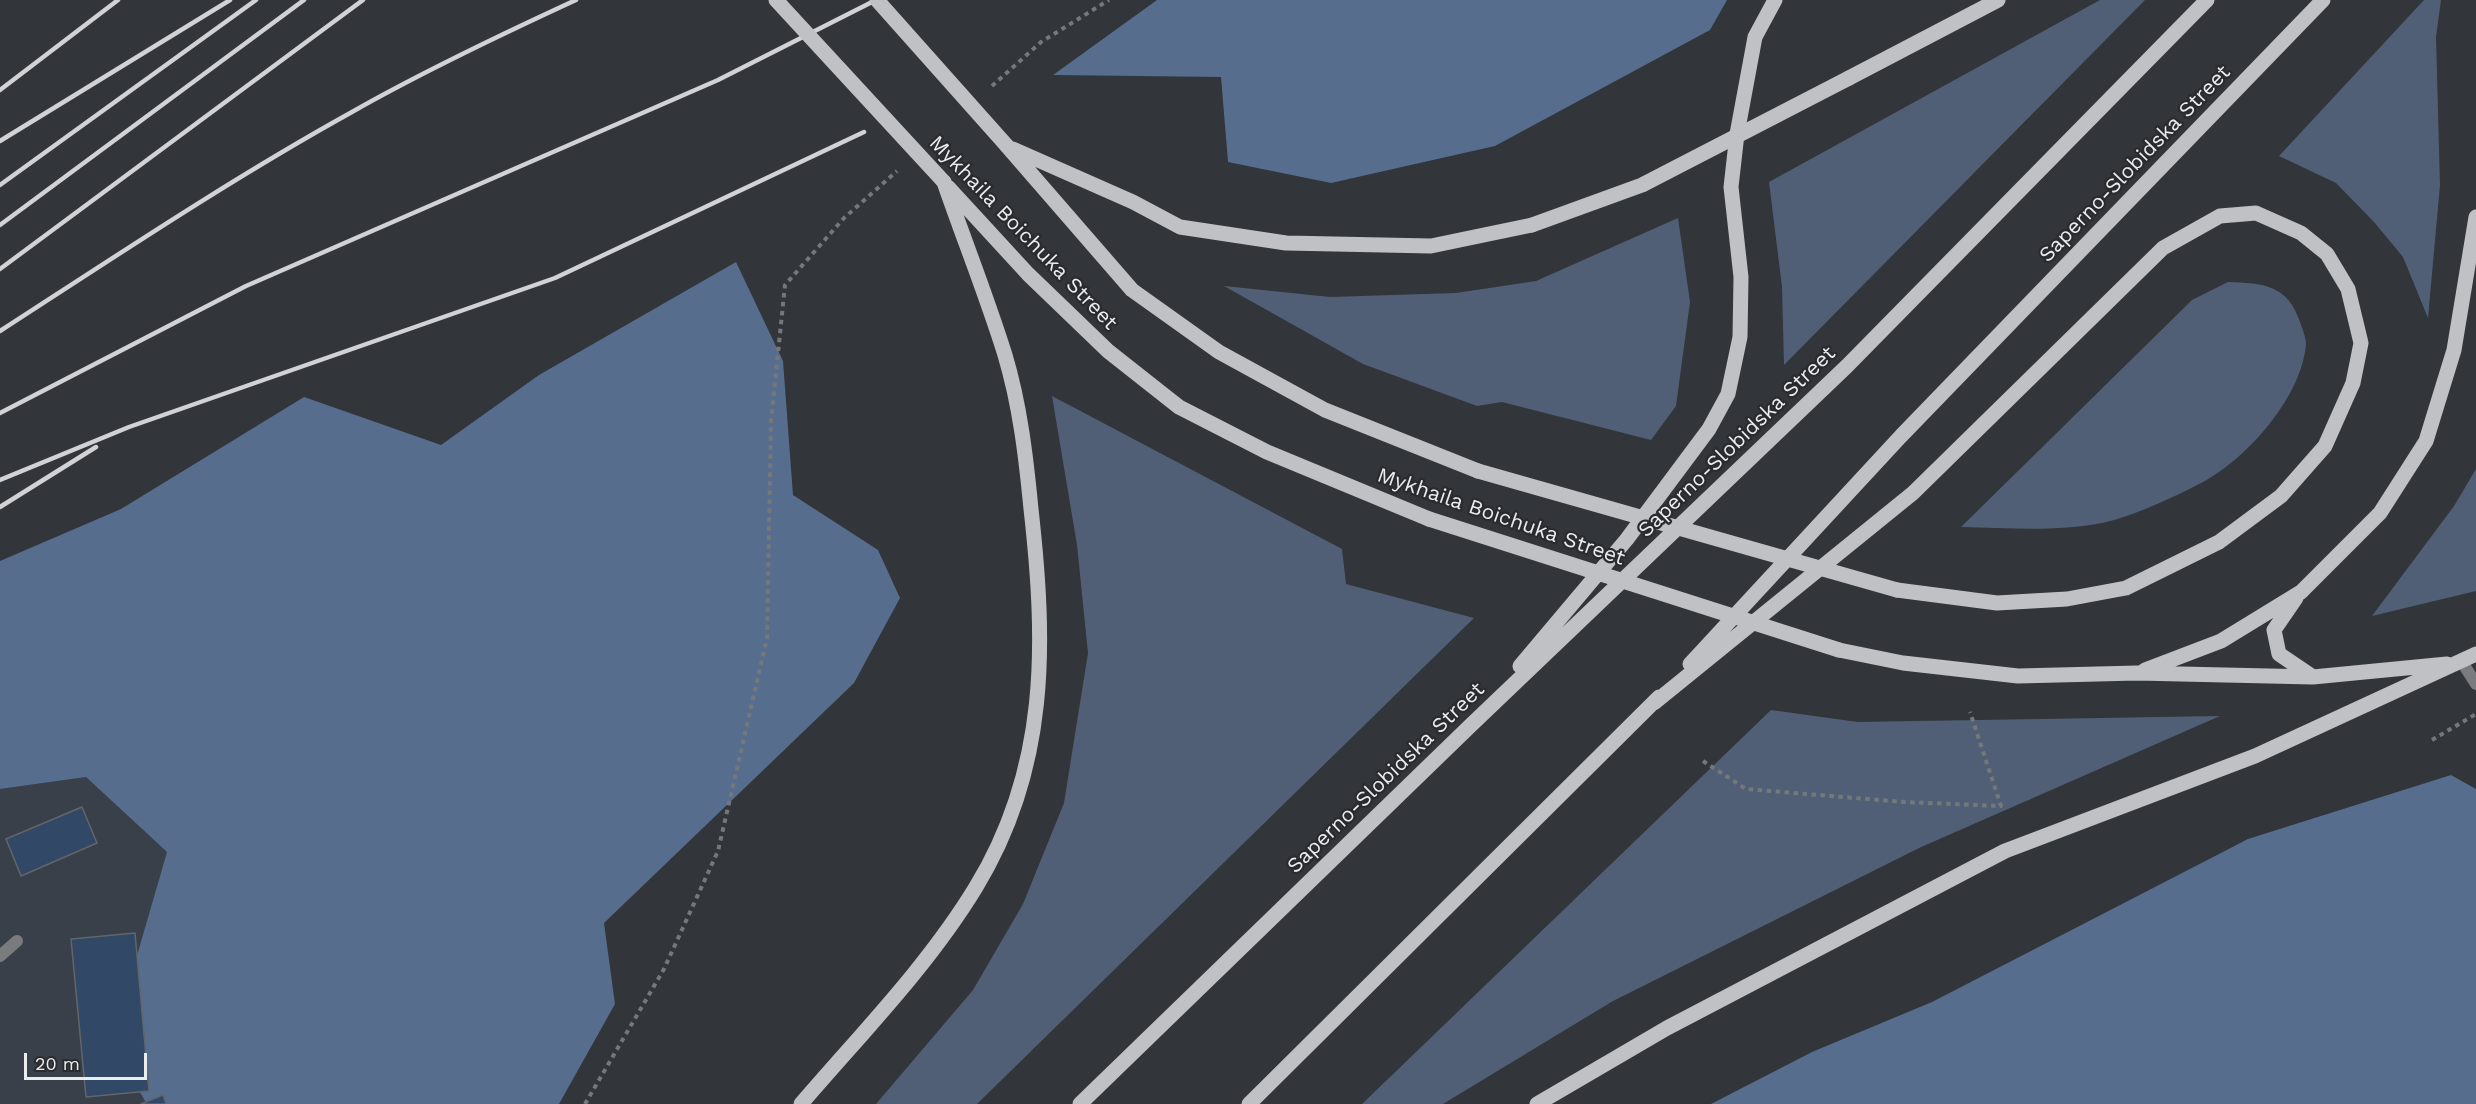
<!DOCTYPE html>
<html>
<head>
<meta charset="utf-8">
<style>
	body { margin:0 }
	#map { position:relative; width:2476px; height:1104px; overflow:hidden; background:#323539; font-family:"Work Sans",sans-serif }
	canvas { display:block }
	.scale { position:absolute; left:24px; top:1053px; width:123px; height:27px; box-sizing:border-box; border:3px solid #eaecee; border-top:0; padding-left:8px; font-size:18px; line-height:21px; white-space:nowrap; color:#eaecee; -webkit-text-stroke:4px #292b2f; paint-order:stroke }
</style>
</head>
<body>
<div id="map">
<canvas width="2476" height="1104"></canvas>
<div class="scale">20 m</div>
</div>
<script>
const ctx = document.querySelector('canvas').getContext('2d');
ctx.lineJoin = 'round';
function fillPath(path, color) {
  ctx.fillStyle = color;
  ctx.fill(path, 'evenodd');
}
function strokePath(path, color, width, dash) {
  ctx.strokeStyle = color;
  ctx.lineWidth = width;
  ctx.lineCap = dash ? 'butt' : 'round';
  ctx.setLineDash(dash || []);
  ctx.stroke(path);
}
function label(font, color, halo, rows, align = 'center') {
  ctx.font = font + ' "Work Sans",sans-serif';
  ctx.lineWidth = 4.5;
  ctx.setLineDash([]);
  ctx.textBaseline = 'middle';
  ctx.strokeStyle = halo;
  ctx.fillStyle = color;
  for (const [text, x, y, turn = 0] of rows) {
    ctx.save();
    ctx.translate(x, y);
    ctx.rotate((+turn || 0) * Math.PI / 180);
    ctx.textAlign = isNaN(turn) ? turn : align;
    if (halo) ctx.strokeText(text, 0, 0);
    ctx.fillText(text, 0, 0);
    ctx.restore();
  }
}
const built = new Path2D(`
	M86,777L167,852L111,1045L147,1104H0V789Z`);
const green = new Path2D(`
	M2100,0H2145L1784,365L1782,287L1769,182Z
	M2424,0H2441L2436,37L2440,185L2428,318L2403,257L2374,222L2336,183L2279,156Z
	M1678,218L1690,302L1676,406L1651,440L1502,402L1477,406L1363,364L1224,286L1330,297L1456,293L1536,281Z
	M2228,282C2263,283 2288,285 2300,322C2302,328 2306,337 2306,344C2302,396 2248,458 2203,482C2179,495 2129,518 2102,523C2057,532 2007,528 1961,527L2192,300Z
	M1052,396L1342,549L1346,584L1474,618L977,1104H876L973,990L1023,904L1064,803L1088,653L1077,545Z
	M2476,469V591L2372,616L2454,506Z
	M1771,710L1858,722L2220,716L1919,848L1613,1001L1443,1104H1362Z`);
const forest = new Path2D(`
	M1157,0H1727L1710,30L1495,146L1331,183L1228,162L1221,77L1053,75Z
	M736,262L783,361L793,495L878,550L900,598L854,683L604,923L615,1004L559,1104H147L111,1045L167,852L86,777L0,789V561L121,509L304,397L441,445L539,375Z
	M2451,775L2476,789V1104H1711L1812,1052L1932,1002L2248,839Z`);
const building = new Path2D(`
	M82,807L97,843L21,876L6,839Z
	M135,933L149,1091L86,1097L71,939Z
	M163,1095L166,1104H141Z`);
const path = new Path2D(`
	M992,86L1041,42L1109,0
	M2432,740L2476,714
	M1703,761L1746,789L1904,802L2001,806L1970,712
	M585,1104L664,969L718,851L767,638L771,421L785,285L844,218L897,171`);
const lane = new Path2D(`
	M2462,662L2476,684
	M0,956L17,941`);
const primary = new Path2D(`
	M1849,78L1998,0
	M1007,146L1132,290L1219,352L1325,410L1478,471
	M1013,149L1133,202L1180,227L1286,243L1431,246L1532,225
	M948,187L1028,274L1108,351L1179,407L1267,452L1429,519
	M2296,598L2274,630L2279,654L2313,677
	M1839,650L1903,663L2018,676L2137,673L2313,677L2447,664
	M1690,664L1901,436L2323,0
	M1520,666L1627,539L1709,429L1728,394L1740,337L1741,277L1731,187L1737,134L1755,37L1775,0
	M2145,670L2221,641L2301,592L2380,513L2426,441L2454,350L2476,217
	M1654,703L1913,493L2163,248L2220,216L2256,213L2301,233L2327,254L2348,289L2361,343L2353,383L2325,446L2281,496L2219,542L2126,588L2067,599L1997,603L1897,590
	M801,1104C861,1034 928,966 976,887C1049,767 1046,643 1031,509C1026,457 1020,405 1005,355C987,297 964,240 944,182
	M1080,1104L1470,726L1847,366L2207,0
	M1249,1104L1659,697
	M1537,1104L1667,1028L2005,851L2255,756L2476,654`);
const rail = new Path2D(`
	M0,90L118,0
	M0,141L230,0
	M0,185L256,0
	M0,225L304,0
	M0,269L363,0
	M0,331C116,256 231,179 352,112C424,71 500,35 576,0
	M0,413L246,286L718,80L876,0
	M0,480L129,427L555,278L864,132
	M0,507L96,447`);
const primaryBridge = new Path2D(`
	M776,0L944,182
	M877,0L1007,146
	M1532,225L1642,185L1849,78
	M1478,471L1897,590
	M1429,519L1839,650`);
const streetNames = [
	["Saperno-Slobidska Street",2135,164,-46],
	["Mykhaila Boichuka Street",1023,233,46],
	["Saperno-Slobidska Street",1737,442,-44],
	["Mykhaila Boichuka Street",1501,517,19],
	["Saperno-Slobidska Street",1386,778,-44]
];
fillPath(built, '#394049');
fillPath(green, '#505f75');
fillPath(forest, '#566d8e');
fillPath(building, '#324867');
strokePath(building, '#626569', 1.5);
strokePath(path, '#75787b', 4, [4.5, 4.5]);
strokePath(lane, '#7a7b7d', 12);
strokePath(primary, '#bfc1c5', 15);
strokePath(rail, '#d0d2d5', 4.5);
strokePath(primaryBridge, '#bfc1c5', 15);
label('21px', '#eaecee', '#292b2f', streetNames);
</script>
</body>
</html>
